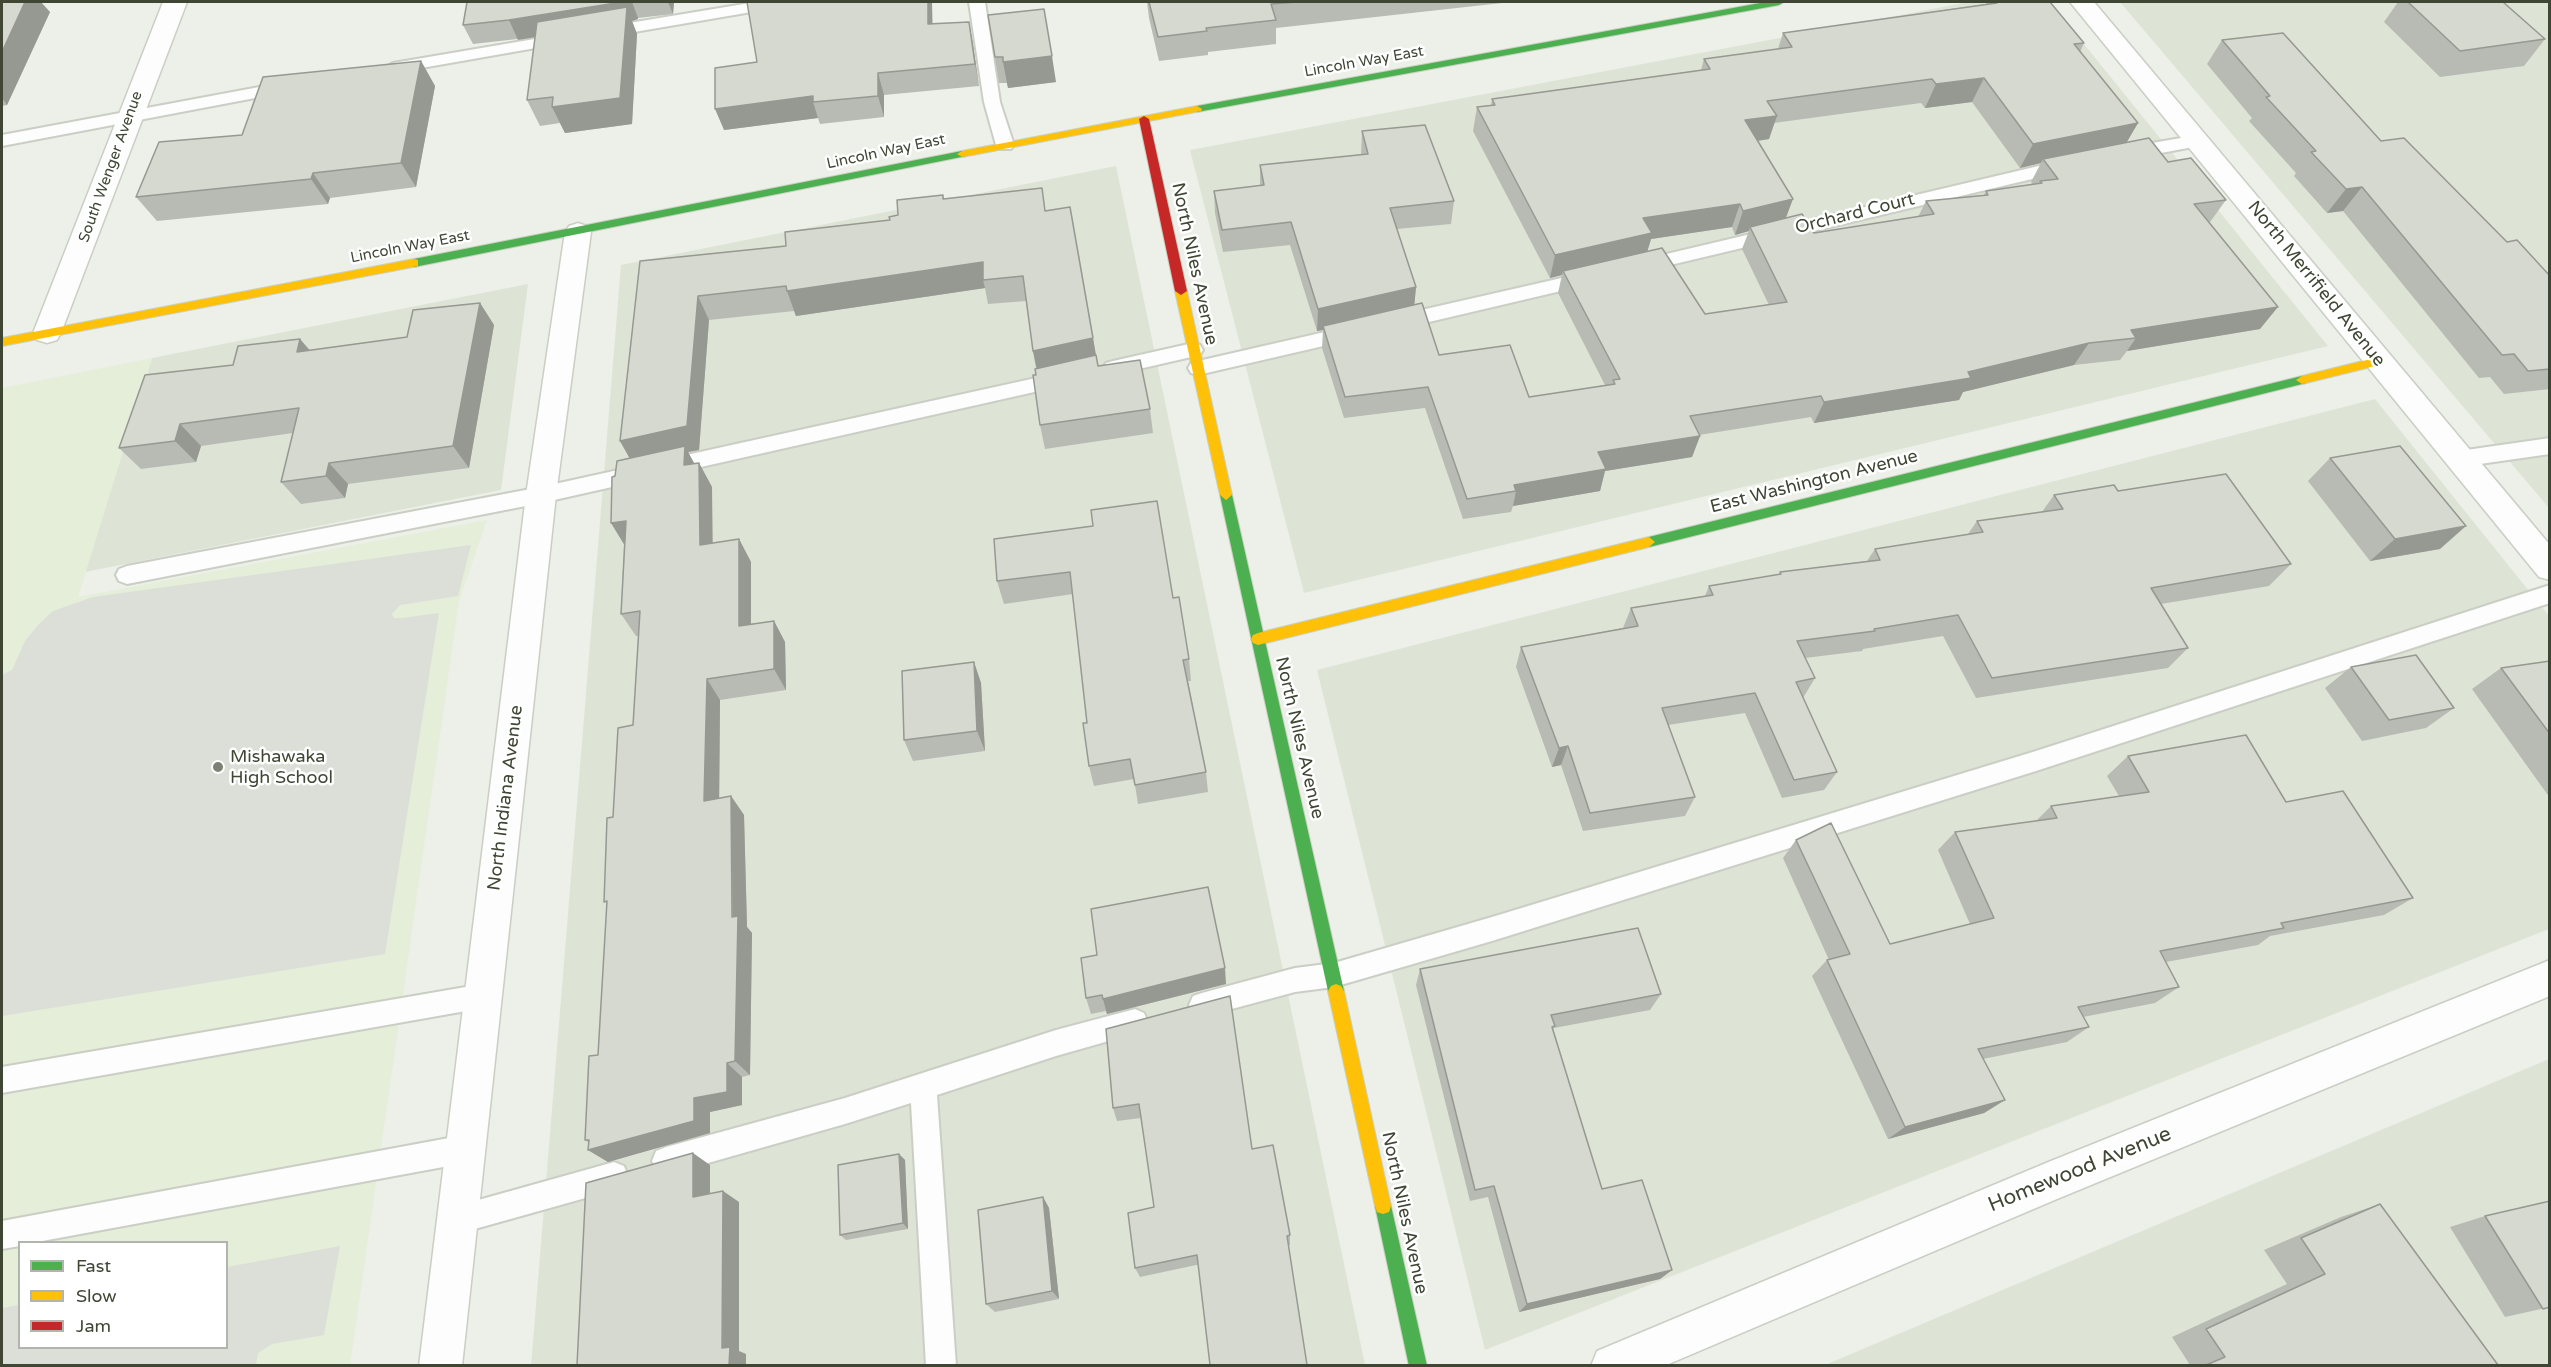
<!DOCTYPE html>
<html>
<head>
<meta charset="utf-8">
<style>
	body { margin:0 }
	#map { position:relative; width:2551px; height:1367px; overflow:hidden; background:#ecf0e8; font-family:"Varela Round",sans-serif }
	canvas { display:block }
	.frame { position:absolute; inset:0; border:3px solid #3f4634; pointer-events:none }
	.legend { position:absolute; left:18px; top:1241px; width:210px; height:108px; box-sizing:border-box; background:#fff; border:2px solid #b2b5ae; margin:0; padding:8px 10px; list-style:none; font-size:18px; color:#3f4634 }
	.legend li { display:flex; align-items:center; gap:12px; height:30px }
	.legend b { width:30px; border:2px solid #b2b5ae }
</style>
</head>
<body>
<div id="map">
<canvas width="2551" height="1367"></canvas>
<div class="frame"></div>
<ul class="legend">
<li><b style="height:8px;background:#4caf50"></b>Fast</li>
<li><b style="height:8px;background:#ffc107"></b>Slow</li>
<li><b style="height:8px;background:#c62828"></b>Jam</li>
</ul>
</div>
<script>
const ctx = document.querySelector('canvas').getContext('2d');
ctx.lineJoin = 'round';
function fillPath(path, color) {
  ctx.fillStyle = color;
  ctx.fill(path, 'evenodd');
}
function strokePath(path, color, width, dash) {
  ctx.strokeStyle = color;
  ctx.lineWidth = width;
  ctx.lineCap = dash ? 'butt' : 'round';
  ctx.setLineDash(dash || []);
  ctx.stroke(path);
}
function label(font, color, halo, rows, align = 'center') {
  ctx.font = font + ' "Varela Round",sans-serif';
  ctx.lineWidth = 5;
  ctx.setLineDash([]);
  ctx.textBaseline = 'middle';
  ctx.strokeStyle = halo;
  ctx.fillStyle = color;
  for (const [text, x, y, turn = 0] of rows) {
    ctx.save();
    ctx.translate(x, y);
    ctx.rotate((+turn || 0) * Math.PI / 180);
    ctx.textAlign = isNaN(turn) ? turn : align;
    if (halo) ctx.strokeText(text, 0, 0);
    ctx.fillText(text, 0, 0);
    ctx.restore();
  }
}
const residential = new Path2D(`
	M1969,2H2050L2328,346L1304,593L1190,150Z
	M2120,2H2549V508Z
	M1116,166L1365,1365L531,1366L621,265Z
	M528,284L501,490L85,572L152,358Z
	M2375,399L2549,616V929L1485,1350L1317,670Z
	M2549,1059V1365H1825Z`);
const education = new Path2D(`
	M152,358L78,597L487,520L459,601L350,1365L2,1366V388ZM20,1242H226V1348H20Z`);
const parking = new Path2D(`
	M471,545L458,596L400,605L392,614L394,618H402L439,613L385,954L2,1016V675L12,670L25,641L39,624L53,611L93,597Z
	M340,1246L324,1335L272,1344L258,1353L256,1365H2V1308L19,1305L20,1348H226L227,1267Z`);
const lane = new Path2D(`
	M756,2H789L781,7L605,37L597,32L605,27Z
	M969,2H985L1000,102L1014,145L1011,149H999L996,145L984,102Z
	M564,34L570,36L572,39L570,42L393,73L385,68L393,63Z
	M286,82L292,83L294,87L292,91L2,146V135Z
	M2198,135L2204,137L2207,141L2204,145L2129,159L2123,157L2120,153L2123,149L2129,147Z
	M2064,160L2070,162L2073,166L2070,170L1641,272L1635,270L1632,266L1635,262L1641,260Z
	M1588,272L1595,273L1597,278L1595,283L1395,330L1388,328L1386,323L1388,318L1395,316Z
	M1351,326L1358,328L1361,333L1358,338L1198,375L1191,373L1188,368L1191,363L1198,361Z
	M1193,343L1200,345L1203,350L1200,355L1113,375L1106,373L1103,368L1106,363L1113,361Z
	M1063,372L1070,374L1073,379L1070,384L541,503L127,584L119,581L116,575L119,569L127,566L541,487Z
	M2550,438V454L2459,467L2452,464L2449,459L2452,454L2459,451Z
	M2550,585V603L2036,771L1492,941L1334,987L1295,992L1202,1017L1193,1014L1189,1005L1193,996L1202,993L1295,968L1334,963L1492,917L2036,751Z
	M483,984L492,987L496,996L492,1005L483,1008L2,1093V1067Z
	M1135,1009L1144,1013L1148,1022L1144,1031L1056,1056L937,1095L956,1366H926L911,1103L845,1124L666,1175L656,1171L652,1161L656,1151L666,1147L845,1098L1056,1030Z
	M465,1135L475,1139L479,1149L475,1159L465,1163L37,1242H20V1246L2,1249V1221Z
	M614,1162L624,1166L628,1176L624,1186L614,1190L457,1234L447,1230L443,1220L447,1210L457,1206Z`);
const street = new Path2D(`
	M163,2H187L61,333L57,340L47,343L37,340L33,333Z
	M2070,2H2094L2550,545V580L2539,577Z
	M578,223L587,226L591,232L556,495L462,1366H419L526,495L565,232L569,226Z
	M2550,960V996L2057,1199L1664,1366H1591L1597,1351L2046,1163Z`);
const fast = new Path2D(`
	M1766,2H1784L1779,5L1197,112L1192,109L1197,106Z
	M962,151L966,152V156L414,267L409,263L414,259Z
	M2302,376L2306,377L2308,380L2306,383L1649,547L1643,542L1649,537Z
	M1226,490L1232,495L1344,991L1341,996L1336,998L1331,996L1328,991L1220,495Z
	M1383,1198L1389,1200L1391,1206L1427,1366H1409L1375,1206L1377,1200Z`);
const slow = new Path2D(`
	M1197,106L1202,109L1201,111L962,157L957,154L962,151Z
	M414,259L418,260V266L2,346V338Z
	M1181,287L1187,291L1232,495L1226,500L1220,495L1175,291Z
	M2379,357L2383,358L2385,361L2383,364L2302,384L2296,380L2302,376Z
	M1649,537L1655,542L1649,547L1258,645L1253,643L1251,639L1253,635L1258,633Z
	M1336,984L1341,986L1344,991L1391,1206L1389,1212L1383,1214L1377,1212L1375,1206L1328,991L1331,986Z`);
const jam = new Path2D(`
	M1144,116L1149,119L1187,291L1181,295L1175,291L1139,119Z`);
const wall = new Path2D(`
	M2,2L50,12L7,105L2,106Z
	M467,2H674L673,14L638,18V19L632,21L637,34L632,124L565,133L560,123L540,126L527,100L535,37L473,44L463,25Z
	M1147,2H1511L1276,28V44L1208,52V55L1159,61L1149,18Z
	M1987,2H2050L2084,43L2080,52L2138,123L2126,142L2168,162L2226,200L2210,222L2209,223L2260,329L2127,351L2120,360L2074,365L1963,392L1959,400L1814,423L1811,417L1699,435L1700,436L1692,457L1605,471L1600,491L1513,506L1511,512L1463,519L1425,408L1344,418L1322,348L1323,330L1317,331L1290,245L1223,252L1215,213L1214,191L1260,186V165L1361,155L1362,131L1454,201L1451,224L1397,229L1416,287L1414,305L1439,355L1529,397L1605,385L1558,293L1562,275L1550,278L1473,131L1477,107L1491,105L1492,99L1701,70L1704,59L1778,49L1783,33L1986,4ZM1972,102L2020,168L2041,163L2031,182L2033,185L1986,191L1984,195L1926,201L1918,217L1814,233L1786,218L1757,141L1769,139L1774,123L1921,103L1925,108ZM1732,227L1735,235L1749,231L1742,249L1769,305L1705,314L1647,251L1651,239Z
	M2398,2H2503L2545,39L2524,66L2440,77L2384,22Z
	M988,15L1056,82L1008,88L1007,83H999Z
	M969,22L979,86L884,95V117L820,124L818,118L724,130L757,62L932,24Z
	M2222,40L2381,141L2550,276V389L2504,394L2490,377L2479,378L2343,211L2327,213L2294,176L2296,173L2249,121L2252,118L2207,64Z
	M421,61L435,86L416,187L330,198L328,204L157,221L136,197Z
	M943,195L944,199L1046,211L1093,338L1098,366L1150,409L1153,433L1045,449L1040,425L1036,368L1033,351L1026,301L988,304L985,288L796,316L794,311L709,320L699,450L688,452L694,464L699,463L712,487V543L739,539L751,562V624L774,621L785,642L786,690L720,700L719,798L731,796L744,815L747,927L752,933L750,1075L742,1077V1105L710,1112V1133L608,1162L588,1150L589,1143L585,1140L598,1055L613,817L633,725L639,636H636L621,614L624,545L615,476L630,459L620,441L640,261L786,246L890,220Z
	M480,303L494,325L469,468L348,484L345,498L301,504L281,482L293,433L201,446L196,462L141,469L119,448L233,365L300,339L310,350L407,337Z
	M2330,458L2440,549L2370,561L2308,481Z
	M2118,491L2291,564L2269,586L2161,604L2188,648L2168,668L1976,698L1943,636L1863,649L1862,651L1805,658L1815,678L1803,698L1837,772L1824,790L1782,798L1745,713L1668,725L1695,797L1685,816L1583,831L1561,765L1552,767L1516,667L1521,647L1623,628L1631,608L1705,596L1709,586L1779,575L1780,572L1867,561L1875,549L1968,534L1977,521L2042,512L2054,495Z
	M994,539L1173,598L1189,659L1191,681H1188L1206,772L1208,792L1138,804L1134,779L1094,786L1089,766L1087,723L1073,594L1004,604L997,581Z
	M2550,661V798L2472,689L2501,668Z
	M974,662L981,683L985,751L913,761L904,740Z
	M2351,667L2454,708L2426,728L2362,741L2325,688Z
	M2128,756L2286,802L2413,898L2384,915L2270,936L2258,945L2166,962L2179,987L2155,1003L2083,1017L2089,1027L2067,1042L1983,1059L2005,1100L1984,1113L1888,1139L1812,976L1827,960H1829L1783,858L1796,840L1890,944L1970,924L1938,850L1955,832L2036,821L2051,806L2119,796L2107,776Z
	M1081,958L1226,984L1107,1014L1106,1011L1091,1014L1086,998Z
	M1420,969L1661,994L1650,1010L1554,1028L1553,1029L1602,1189L1672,1270L1660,1279L1519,1312L1488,1197L1470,1201L1416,985Z
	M1106,1029L1252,1149L1290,1235V1245L1140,1277L1135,1268L1154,1207L1141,1118L1117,1121L1113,1108Z
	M899,1154L905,1160L908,1229L846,1240L840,1235Z
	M1043,1197L1049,1208L1059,1299L995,1312L986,1304Z
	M2380,1204L2498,1365H2188H2190L2172,1337L2287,1284L2264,1250L2341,1217Z
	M2485,1216L2550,1307L2505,1317L2450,1227Z`);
const shadedWall = new Path2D(`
	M25,2H41L50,12L7,105L2,98V52Z
	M622,2H632L638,18V19L632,21L637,34L632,124L565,133L552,107L626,22L518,40L509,20Z
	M668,2H674L673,14Z
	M928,2H932L933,46L928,24Z
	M969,22L973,44L979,86L975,64Z
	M1052,56L1056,82L1008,88L1003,62Z
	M421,61L435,86L416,187L401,163Z
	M878,73L884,95V117L878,96Z
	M1984,78L1972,102L1925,108L1936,84Z
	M813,96V102L818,118L724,130L715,109Z
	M1777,116L1769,139L1737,144L1745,120Z
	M2138,123L2124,147L2043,159L2041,163L2020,168L2033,144Z
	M313,173L330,198L328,204L311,179Z
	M2362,187L2343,211L2327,213L2346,189Z
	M1793,199L1784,223L1750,227L1749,231L1735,235L1743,211Z
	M1740,204L1732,227L1651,239L1646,256L1563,271L1562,275L1550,278L1555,255L1643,218Z
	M983,262V280L985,288L796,316L787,291Z
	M1416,287L1414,309L1323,326V330L1317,331L1318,309Z
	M698,296L709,320L699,450L688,452L698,470L633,464L620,441Z
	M480,303L494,325L469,468L453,446Z
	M2278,307L2260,329L2127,351L2136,338L2131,330Z
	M1093,338L1097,362L1038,375L1033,351Z
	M300,339L318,361L297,352Z
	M2089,343L2074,365L1963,392L1959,400L1814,423L1824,402L1968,372Z
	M180,424L201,446L196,462L175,441Z
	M1700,436L1692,457L1605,471L1600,491L1513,506L1516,491L1514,485L1598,452Z
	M329,463L348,484L345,498L326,476Z
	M699,463L712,487L713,568L700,545Z
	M626,521L625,546L611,523Z
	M2466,526L2440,549L2370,561L2395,539Z
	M739,539L751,562V648L739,626Z
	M774,621L785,642L786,690L774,669Z
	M974,662L981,683L985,751L977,731Z
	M707,679L720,700L719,820L704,801Z
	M1568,746L1561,765L1552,767L1559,748Z
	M731,796L744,815L747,927L752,933L750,1075L735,1061Z
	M1225,968L1226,984L1107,1014L1103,999Z
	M727,1063L742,1077V1105L710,1112V1133L608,1162L588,1150L694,1098Z
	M2005,1100L1984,1113L1888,1139L1905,1127Z
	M693,1153L710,1165V1208L693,1197Z
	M899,1154L905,1160L908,1229L903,1223Z
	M723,1191L739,1202V1351L746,1354V1365H729L722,1348Z
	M1043,1197L1049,1208L1059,1299L1052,1291Z
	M1672,1270L1660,1279L1519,1312L1527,1304Z`);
const building = new Path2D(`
	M2,2H25L2,52Z
	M467,2H622L509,20L463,25Z
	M747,2H928V24L969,22L975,64L878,73V96L813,102V96L715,109V68L757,62Z
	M1149,2H1297L1271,4L1276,20L1206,28L1207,31L1158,37Z
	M1996,2H2050L2084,43L2074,44L2138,123L2033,144L1984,78L1936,84L1932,79L1767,101L1777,116L1745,120L1793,199L1743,211L1740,204L1643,218L1652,233L1555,255L1477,107L1495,105L1492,99L1710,69L1704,59L1792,47L1783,33L1997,3Z
	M2408,2H2503L2545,39L2460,51Z
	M627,7L620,98L552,107L553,97L527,100L537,22Z
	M1044,9L1052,56L1003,62V57H995L988,15Z
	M2283,33L2381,141L2404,138L2507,242L2517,240L2550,276V369L2528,371L2514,354L2502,355L2362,187L2346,189L2311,152L2316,151L2266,97L2270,96L2222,40Z
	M421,61L401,163L313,173L311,179L136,197L159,142L242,135L263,77Z
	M1425,125L1454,201L1390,208L1416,287L1318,309L1291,222L1222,230L1214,191L1264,185L1260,165L1368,154L1362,131Z
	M2149,138L2168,162L2191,158L2226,200L2194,204L2278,307L2131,330L2136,338L2089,343L1968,372L1971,378L1824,402L1821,396L1690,416L1700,436L1598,452L1606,469L1514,485L1516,491L1467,499L1428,387L1345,397L1323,326L1422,303L1439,355L1510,345L1529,397L1615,384L1613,380L1620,379L1563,271L1662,248L1705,314L1787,302L1750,227L1802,214L1814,233L1934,214L1926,201L1988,195L1986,191L2042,183L2040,181L2058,179L2043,159Z
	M1042,188L1045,211L1070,207L1093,338L1033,351L1023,276L983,280V262L787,291L786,286L698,296L687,426L620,441L640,261L786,246L785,232L890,220L889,217L898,215L897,200L943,195V199Z
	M480,303L453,446L329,463L326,476L281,482L299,408L180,424L175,441L119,448L145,375L233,365L238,346L300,339L297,352L407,337L413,310Z
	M1096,355L1098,366L1140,360L1150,409L1040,425L1033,375H1036L1035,369Z
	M685,446L684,465L699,463L700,545L739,539V626L774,621V669L707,679L704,801L731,796L732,917L738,916L735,1061L727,1063V1092L694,1098V1121L588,1150L589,1140H585L589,1056L598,1055L607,901L604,902L607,818L613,817L618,728L633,725L640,611L621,614L626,521L611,523L612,477L615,476L617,461Z
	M2400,446L2466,526L2395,539L2330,458Z
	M2226,474L2291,564L2151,588L2188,648L1992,678L1958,615L1874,629L1875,631L1797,641L1815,678L1796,682L1837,772L1794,780L1755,693L1662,708L1695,797L1590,813L1568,746L1559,748L1521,647L1638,626L1631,608L1713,595L1709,586L1781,574L1780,572L1880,560L1875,549L1983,532L1977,521L2063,509L2054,495L2114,485L2118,491Z
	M1157,501L1173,598L1179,597L1189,659L1183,660L1206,772L1135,785L1130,759L1089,766L1083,723H1087L1070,572L997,581L994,539L1093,526L1091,510Z
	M2416,655L2454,708L2389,720L2351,667Z
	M2550,661V734L2501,668Z
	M974,662L977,731L904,740L902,671Z
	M2246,735L2286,802L2343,791L2413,898L2281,923L2284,928L2160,951L2179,987L2078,1007L2089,1027L1978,1049L2005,1100L1905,1127L1827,960L1850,954L1796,840L1831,823L1890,944L1994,918L1955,832L2057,818L2051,806L2149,792L2128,756Z
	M1208,887L1225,968L1103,999L1102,995L1086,998L1081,958L1097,955L1091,909Z
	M1638,928L1661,994L1551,1015L1555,1026L1552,1027L1602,1189L1642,1180L1672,1270L1527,1304L1494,1186L1475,1190L1420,969Z
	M1230,996L1252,1149L1273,1145L1290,1235L1287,1236L1307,1365H1210L1197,1255L1135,1268L1128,1213L1154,1207L1139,1104L1113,1108L1106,1029Z
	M693,1153V1197L723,1191L722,1348L730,1347L729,1365H577L586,1183Z
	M899,1154L903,1223L840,1235L838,1165Z
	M1043,1197L1052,1291L986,1304L978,1210Z
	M2550,1201V1307L2543,1309L2485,1216Z
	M2380,1204L2498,1365H2206L2225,1357L2206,1329L2325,1274L2301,1238Z`);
const markers = [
	[218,767,6,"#7c8273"]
];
const farStreetnames = [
	["Lincoln Way East",1364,62,-10],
	["Lincoln Way East",886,152,-12],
	["South Wenger Avenue",111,167,-70],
	["Lincoln Way East",410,247,-11]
];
const streetNames = [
	["Orchard Court",1855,214,-14],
	["North Niles Avenue",1194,264,78],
	["North Merrifield Avenue",2316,284,51],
	["East Washington Avenue",1814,482,-14],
	["North Niles Avenue",1299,738,77],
	["North Indiana Avenue",506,798,-83],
	["North Niles Avenue",1404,1213,78]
];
const poiNames = [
	["Mishawaka",230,757],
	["High School",230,778]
];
const nearStreetnames = [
	["Homewood Avenue",2080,1170,-22]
];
fillPath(residential, '#dde4d5');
fillPath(education, '#e5eed9');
fillPath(parking, '#dcdfd8');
strokePath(lane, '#cacec5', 4);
strokePath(street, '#cacec5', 3);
strokePath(fast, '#c9d0c0', 2);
strokePath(slow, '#c9d0c0', 2);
strokePath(jam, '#c9d0c0', 2);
fillPath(lane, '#fcfdfc');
fillPath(street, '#fcfdfc');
fillPath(fast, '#4caf50');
fillPath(slow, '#ffc107');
fillPath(jam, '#c62828');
fillPath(wall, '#b8bbb3');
fillPath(shadedWall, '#969892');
fillPath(building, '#d6d9d0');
strokePath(building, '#969892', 1.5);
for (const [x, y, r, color] of markers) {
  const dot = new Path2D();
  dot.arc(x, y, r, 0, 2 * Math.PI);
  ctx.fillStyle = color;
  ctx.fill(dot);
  strokePath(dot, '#fff', 2);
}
label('15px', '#3f4634', '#fff', farStreetnames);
label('18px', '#3f4634', '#fff', streetNames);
label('18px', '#3f4634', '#fff', poiNames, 'left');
label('21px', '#3f4634', '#fff', nearStreetnames);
</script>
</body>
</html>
